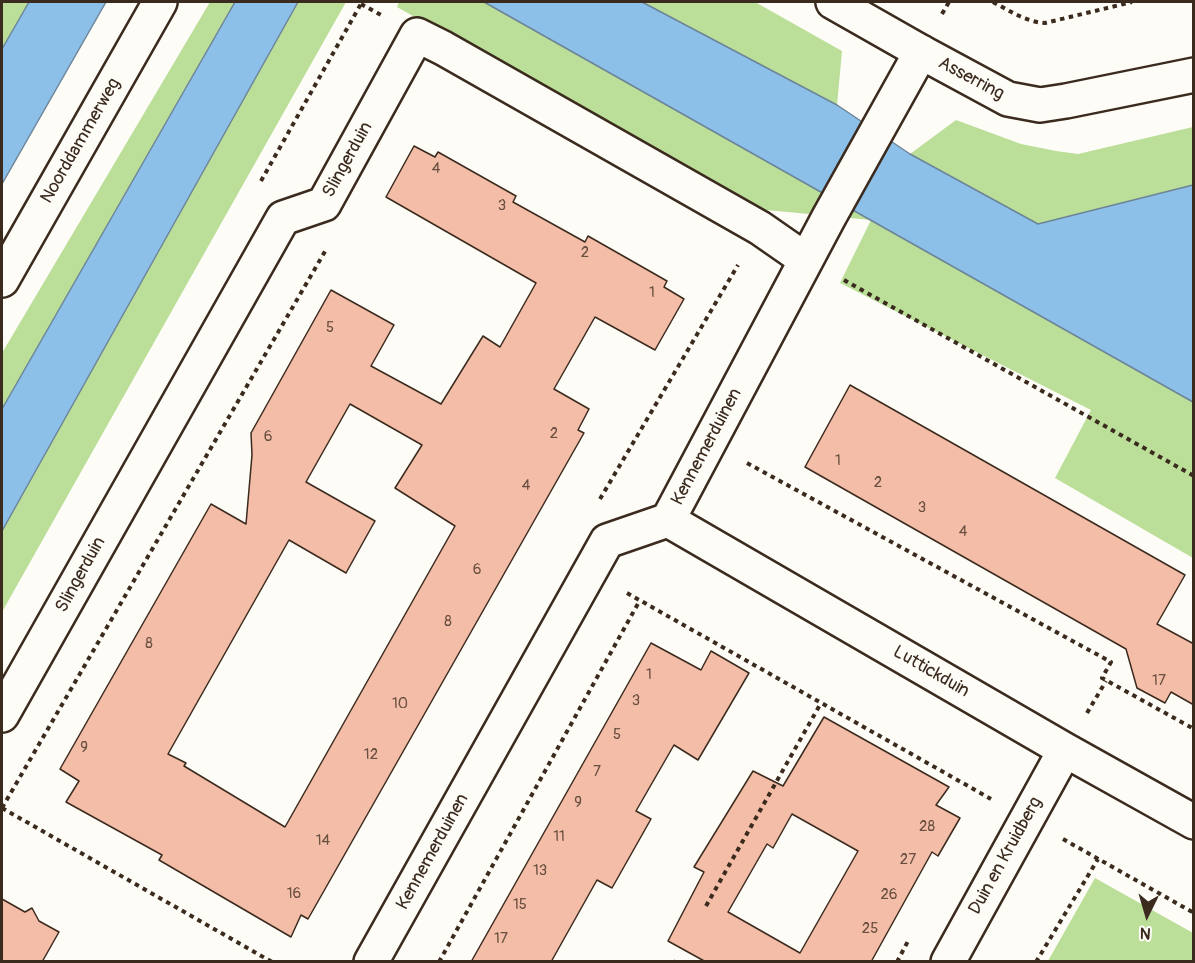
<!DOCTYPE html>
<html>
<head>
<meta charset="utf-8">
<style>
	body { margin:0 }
	#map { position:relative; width:1195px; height:963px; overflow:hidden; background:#fdfcf7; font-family:Pangolin,sans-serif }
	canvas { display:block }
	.frame { position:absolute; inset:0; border:3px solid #3b2a1e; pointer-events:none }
	.north { position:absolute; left:1117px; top:885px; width:60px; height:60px; -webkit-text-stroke:4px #fdfcf7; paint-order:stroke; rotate:185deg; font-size:16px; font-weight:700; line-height:24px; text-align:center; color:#3b2a1e }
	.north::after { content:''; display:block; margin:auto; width:21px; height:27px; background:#3b2a1e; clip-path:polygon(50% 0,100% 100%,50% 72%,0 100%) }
</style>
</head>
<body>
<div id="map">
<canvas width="1195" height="963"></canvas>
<div class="frame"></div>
<div class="north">N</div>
</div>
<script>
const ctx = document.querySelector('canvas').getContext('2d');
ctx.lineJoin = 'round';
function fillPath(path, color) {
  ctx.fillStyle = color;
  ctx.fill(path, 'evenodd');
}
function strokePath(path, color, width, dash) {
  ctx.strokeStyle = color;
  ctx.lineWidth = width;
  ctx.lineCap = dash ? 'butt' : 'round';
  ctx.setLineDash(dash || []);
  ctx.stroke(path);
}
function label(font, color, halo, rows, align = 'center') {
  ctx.font = font + ' Pangolin,sans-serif';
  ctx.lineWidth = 4.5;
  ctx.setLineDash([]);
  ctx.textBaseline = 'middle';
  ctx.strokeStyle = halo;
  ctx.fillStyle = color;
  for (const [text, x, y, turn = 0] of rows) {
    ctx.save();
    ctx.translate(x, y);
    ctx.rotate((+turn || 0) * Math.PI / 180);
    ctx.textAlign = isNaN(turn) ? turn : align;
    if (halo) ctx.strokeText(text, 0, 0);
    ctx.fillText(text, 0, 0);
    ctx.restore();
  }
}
const green = new Path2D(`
	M2,2H29L2,49Z
	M210,2H235L2,409V353Z
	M298,2H346L2,612V531Z
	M399,2H484L1193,402V558L1055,478L1091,410L840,283L871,220L756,209L397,7Z
	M642,2H755L842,51L837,105Z
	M956,120L1021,144L1056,151L1078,154L1193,127V185L1038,224L910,154Z
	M1095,878L1193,933V961H1048Z`);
const water = new Path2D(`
	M29,2H106L2,184V49Z
	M235,2H298L2,531V409Z
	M484,2H642L837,105L910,154L1038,224L1193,185V402Z`);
const building = new Path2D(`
	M414,146L435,157L438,152L516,196L513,202L585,242L588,236L667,281L664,287L684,299L655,350L595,317L554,389L589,409L578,430L584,433L308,919L301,915L291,937L159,860L162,855L66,802L79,781L60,769L211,504L246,524L252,455L251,433L331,290L394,325L371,366L441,404L483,336L500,347L536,283L386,197ZM350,404L422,445L395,488L455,526L285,827L184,766L186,763L168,754L289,540L346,573L375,521L306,482Z
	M850,385L1185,575L1157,624L1194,644V705L1171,692L1165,703L1137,688L1126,649L805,467Z
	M651,643L701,670L711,651L749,673L698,760L674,745L636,811L651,819L612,888L597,880L551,962H471Z
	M824,717L949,787L936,805L960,818L938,856L932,852L871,962H706L668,941L704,872L694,867L753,771L783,786ZM792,814L858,851L800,953L728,912L767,844L773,848Z
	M2,899L25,912L32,908L39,921L59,932L42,962H2Z`);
const path = new Path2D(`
	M993,2C1010,11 1026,22 1045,23L1132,2
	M361,4L381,15
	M942,14L949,2
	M261,181L362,2
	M844,280L1194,476
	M747,463L1111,662L1102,678L1194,729
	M600,499L738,265
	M627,593L991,799
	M1087,713L1106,681
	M2,808L327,248
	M2,808L272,962
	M1063,839L1194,913
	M706,906L821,703
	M439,962L640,600
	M675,962L676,961
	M897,962L908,941
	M1036,962L1098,859`);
const street = new Path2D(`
	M668,520L1065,750L1194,822
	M2,715L283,218L324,204L417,35L443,48L760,228L806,260
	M371,962L607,541L668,520L829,217L921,52
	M948,962L1065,750`);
const secondary = new Path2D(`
	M833,2L921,52L1008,99L1040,105L1066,101L1194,75
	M2,280L160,2`);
const numberNames = [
	["4",436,169],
	["3",502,206],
	["2",585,253],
	["1",652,293],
	["5",330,328],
	["2",554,434],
	["6",268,437],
	["1",838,461],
	["2",878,483],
	["4",526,486],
	["3",922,508],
	["4",963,532],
	["6",477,570],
	["8",448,622],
	["8",149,644],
	["1",649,675],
	["17",1159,681],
	["3",636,701],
	["10",400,704],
	["5",617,735],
	["9",84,748],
	["12",371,755],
	["7",597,772],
	["9",578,803],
	["28",927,827],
	["11",559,837],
	["14",323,841],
	["27",908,860],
	["13",540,871],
	["16",294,894],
	["26",889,895],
	["15",520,905],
	["25",870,929],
	["17",501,939]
];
const streetNames = [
	["Asserring",971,79,28],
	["Noorddammerweg",81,141,-60],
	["Slingerduin",348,160,-61],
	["Kennemerduinen",707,447,-62],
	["Slingerduin",81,575,-61],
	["Luttickduin",931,672,30],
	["Kennemerduinen",433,852,-61],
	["Duin en Kruidberg",1006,856,-61]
];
fillPath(green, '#bbde98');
fillPath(water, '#8cc0e9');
strokePath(water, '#6c8498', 1.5);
fillPath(building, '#f3bda7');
strokePath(building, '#3b2a1e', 1.5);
strokePath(street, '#3b2a1e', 38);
strokePath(secondary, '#3b2a1e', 38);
strokePath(path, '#3b2a1e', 4, [4.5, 4.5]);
strokePath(street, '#fdfcf7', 33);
strokePath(secondary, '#fdfcf7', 33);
label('15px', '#694f40', null, numberNames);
label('18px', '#3b2a1e', '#fdfcf7', streetNames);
</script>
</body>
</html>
